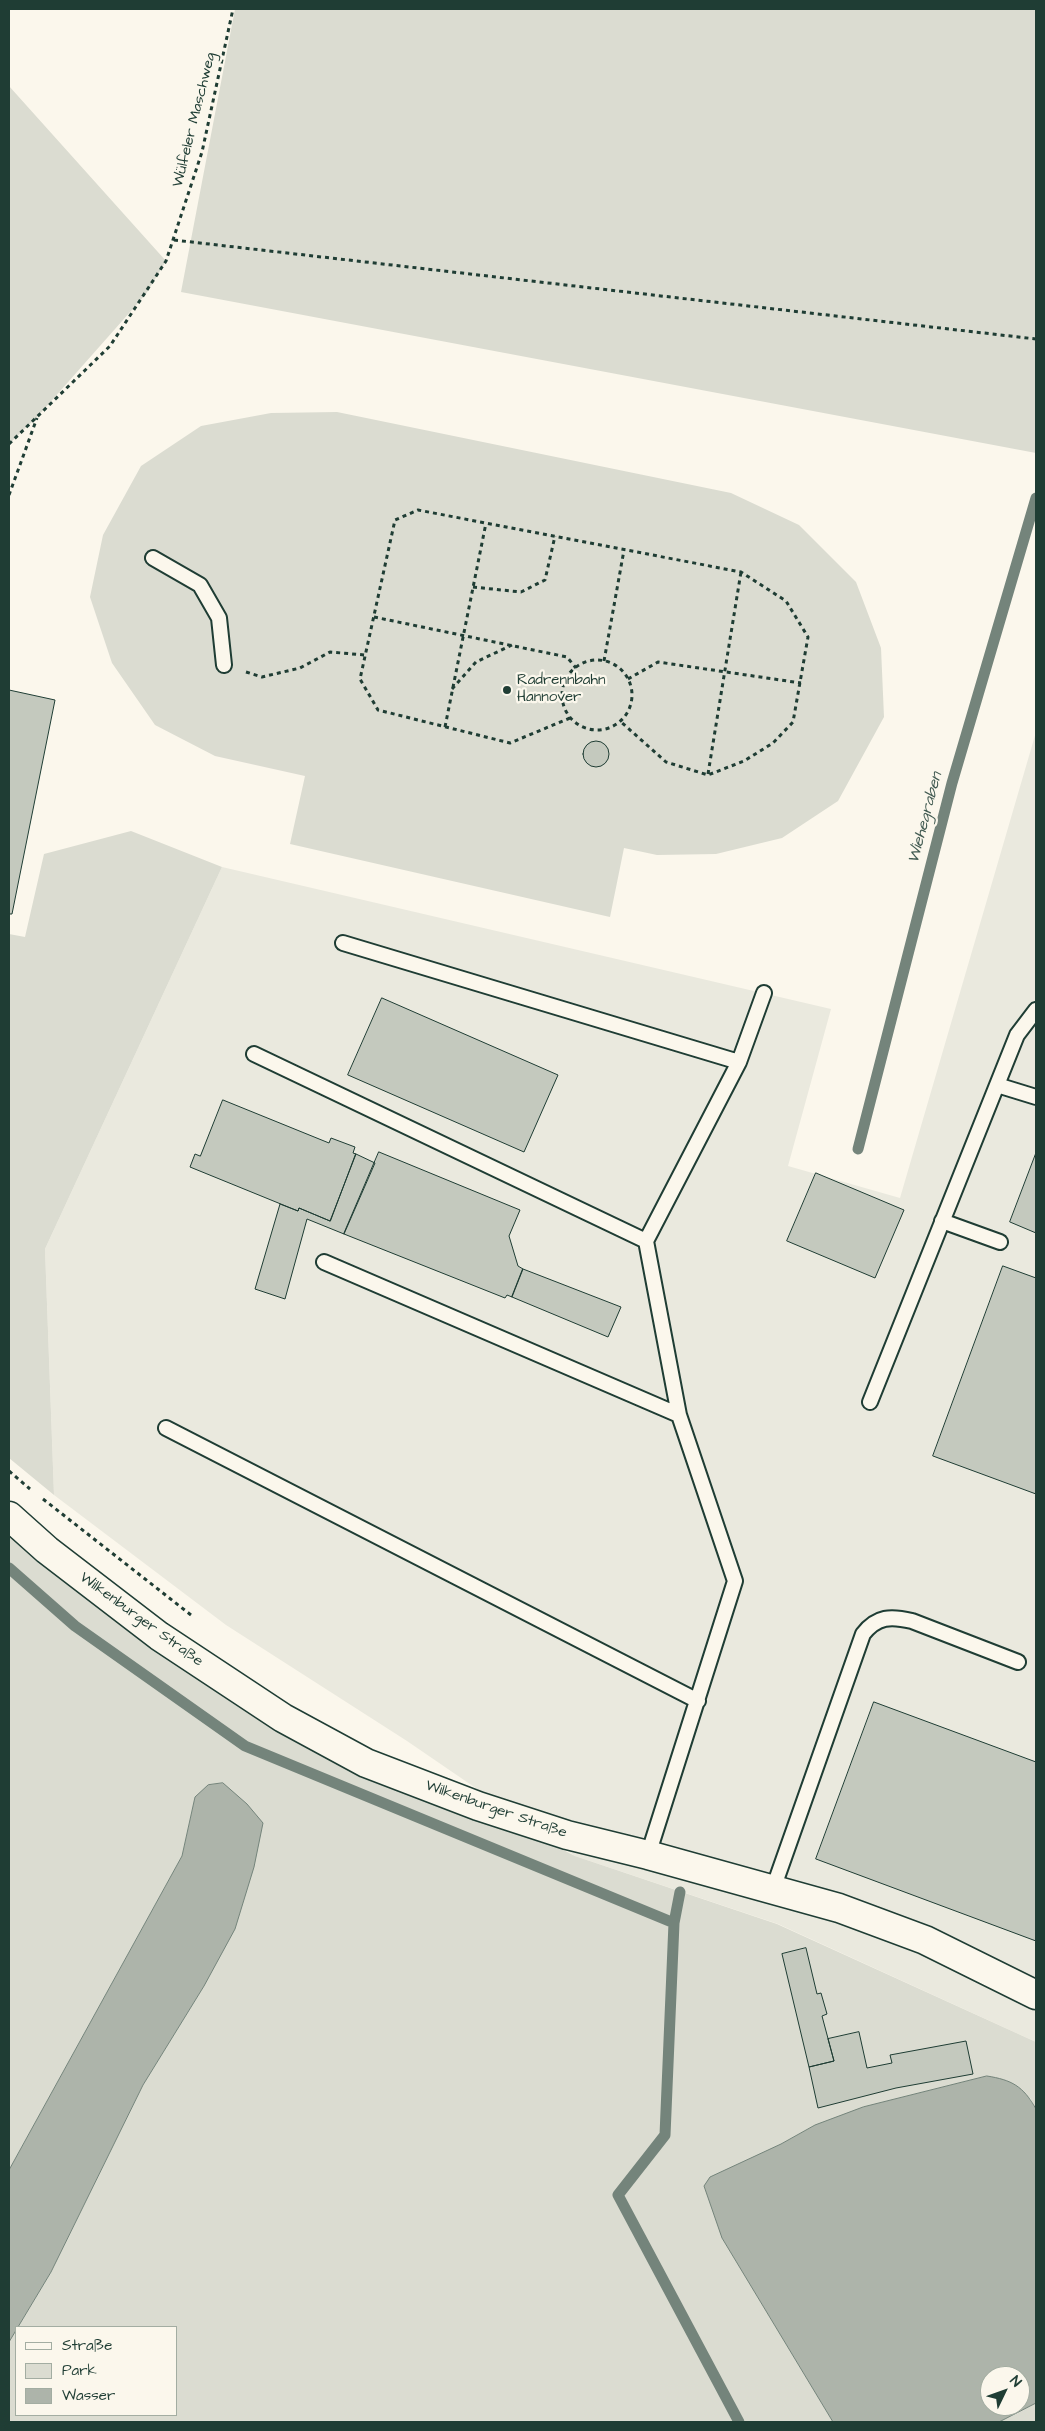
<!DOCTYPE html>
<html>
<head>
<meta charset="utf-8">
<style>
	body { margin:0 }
	#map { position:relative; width:1045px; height:2431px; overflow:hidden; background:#fbf7ec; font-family:"Architects Daughter",sans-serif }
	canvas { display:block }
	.frame { position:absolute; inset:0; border:10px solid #1f3d34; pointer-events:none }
	.legend { position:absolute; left:15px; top:2326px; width:162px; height:90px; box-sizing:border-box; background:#fbf7ec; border:1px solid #a3ada2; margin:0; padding:6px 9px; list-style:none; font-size:15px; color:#1f3d34 }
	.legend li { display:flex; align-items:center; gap:10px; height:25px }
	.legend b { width:25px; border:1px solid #a3ada2 }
	.north { position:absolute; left:980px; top:2366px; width:50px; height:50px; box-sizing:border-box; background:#fbf7ec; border:1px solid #a3ada2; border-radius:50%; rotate:48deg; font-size:14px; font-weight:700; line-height:20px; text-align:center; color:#1f3d34 }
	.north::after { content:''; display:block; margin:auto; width:18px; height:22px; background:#1f3d34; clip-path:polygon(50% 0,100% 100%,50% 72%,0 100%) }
</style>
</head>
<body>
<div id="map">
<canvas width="1045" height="2431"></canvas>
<div class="frame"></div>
<ul class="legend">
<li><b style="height:6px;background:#fbf7ec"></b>Straße</li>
<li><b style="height:14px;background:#dbdcd1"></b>Park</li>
<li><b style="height:14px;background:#adb4aa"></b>Wasser</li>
</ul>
<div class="north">N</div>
</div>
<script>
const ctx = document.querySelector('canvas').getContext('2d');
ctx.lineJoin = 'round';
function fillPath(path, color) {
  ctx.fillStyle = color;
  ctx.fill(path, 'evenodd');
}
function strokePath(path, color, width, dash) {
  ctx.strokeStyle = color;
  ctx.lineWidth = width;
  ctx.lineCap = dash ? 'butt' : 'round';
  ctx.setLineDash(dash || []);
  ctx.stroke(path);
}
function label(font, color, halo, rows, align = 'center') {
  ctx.font = font + ' "Architects Daughter",sans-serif';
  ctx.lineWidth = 4.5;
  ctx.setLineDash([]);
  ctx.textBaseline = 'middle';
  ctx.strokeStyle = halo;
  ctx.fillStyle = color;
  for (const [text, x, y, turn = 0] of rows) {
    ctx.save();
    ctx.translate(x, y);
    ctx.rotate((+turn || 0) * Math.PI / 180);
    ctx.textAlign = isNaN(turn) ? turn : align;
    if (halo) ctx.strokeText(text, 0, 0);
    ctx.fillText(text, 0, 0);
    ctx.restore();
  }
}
const built = new Path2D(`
	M1036,732V2042L778,1924L575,1856L407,1741L226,1625L54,1495L45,1249L222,867L831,1009L788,1166L900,1198Z`);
const green = new Path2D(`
	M235,9H1036V453L181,292Z
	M9,86L166,261L146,294L38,416L9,444Z
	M337,412L731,493L799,525L856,582L881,648L884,717L838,801L782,838L716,854L657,855L624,848L610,917L290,844L305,776L215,756L155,725L112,663L90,597L103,535L141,466L201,426L271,413Z
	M131,831L222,867L45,1249L54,1495L9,1458V934L25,937L44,854Z
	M9,1516L283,1718L478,1806L575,1856L777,1924L1036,2042V2109L1030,2098L815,2125L781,2144L722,2238L833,2422H9V2342L16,2329V2415H176V2327H18L51,2272L143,2085L204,1986L195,1797L182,1856L9,2170Z
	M1036,2403V2422H999Z`);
const water = new Path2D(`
	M223,1783L247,1804L263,1823L254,1867L235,1929L204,1986L143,2085L51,2272L9,2342V2170L182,1856L195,1797L208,1785Z
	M987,2076C1012,2080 1023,2086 1036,2109V2403L999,2422H833L722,2238L704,2186L710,2177L781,2144L815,2125L863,2107ZM990,2376H1020V2406H990Z`);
const stream = new Path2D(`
	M858,1149L952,783L1036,498
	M9,1568L75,1626L245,1746L674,1923
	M680,1892L674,1923L665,2135L618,2195L739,2422`);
const building = new Path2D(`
	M9,690L55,700L12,914H9Z
	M583 754a13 13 0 1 1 26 0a13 13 0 1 1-26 0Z
	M382,998L558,1075L524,1152L348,1075Z
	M223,1100L329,1143L331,1138L355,1147L353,1153L356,1154L330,1221L299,1208L298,1211L190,1167L195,1154L200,1156Z
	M379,1152L520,1210L509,1236L518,1266L523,1269L512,1297L507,1295L505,1298L344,1234Z
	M1036,1153V1233L1010,1222Z
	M356,1154L375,1163L344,1234L307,1219L285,1299L255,1289L280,1204L298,1211L299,1208L330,1221Z
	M816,1173L904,1210L875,1278L787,1241Z
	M1003,1266L1036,1278V1494L933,1456Z
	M523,1269L621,1307L608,1337L512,1297Z
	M874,1702L1036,1762V1941L816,1859Z
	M806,1948L817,1994L821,1993L827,2014L822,2016L834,2061L809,2067L782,1954Z
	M859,2032L867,2068L892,2063L890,2055L966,2041L973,2074L896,2088L818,2108L809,2067L834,2061L828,2039Z`);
const path = new Path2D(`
	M174,240L1036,339
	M9,444L110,346L166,261L202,152L233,9
	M9,495L37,418
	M473,587L521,592L545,580L555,536
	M374,617L567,657L576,668
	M562 695a35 35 0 1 1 70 0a35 35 0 1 1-70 0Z
	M604,661L624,550
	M246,672L262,677L300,668L330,652L365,655
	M628,679L658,662L801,683
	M452,689L476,662L512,645
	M570,718L510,743L378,710L360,679L395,520L418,510L741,572L786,601L808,637L793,722L773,743L744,761L708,775L666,762L620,721
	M445,727L486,523
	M708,774L741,572
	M9,1471L30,1489
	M43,1499L191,1615`);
const lane = new Path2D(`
	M153,558L200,585L219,618L224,665
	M343,943L739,1062
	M254,1054L646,1241
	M997,1085L1036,1097
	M942,1221L1000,1242
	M324,1262L679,1415
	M870,1402L1017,1035L1036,1010
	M166,1428L698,1701
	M648,1855L735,1581L679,1415L646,1241L739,1062L764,993
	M773,1889L863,1634C877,1616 891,1616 912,1621L1018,1662`);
const secondary = new Path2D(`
	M9,1516L47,1550L159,1636L283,1718L366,1763L478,1806L567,1835L648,1855L839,1908L925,1940L1036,1995`);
const markers = [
	[507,690,5,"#1f3d34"]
];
const streetNames = [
	["Wülfeler Maschweg",195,120,-76],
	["Wilkenburger Straße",141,1620,36],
	["Wilkenburger Straße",496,1810,19]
];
const poiNames = [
	["Radrennbahn",517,681],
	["Hannover",517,698]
];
const waterNames = [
	["Wiehegraben",926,818,-75]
];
fillPath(built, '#eae9de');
fillPath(green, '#dbdcd1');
fillPath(water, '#adb4aa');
strokePath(water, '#74847b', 1);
strokePath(stream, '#74847b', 11);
fillPath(building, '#c4c9be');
strokePath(building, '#1f3d34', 1);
strokePath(lane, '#1f3d34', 18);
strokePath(secondary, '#1f3d34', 31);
strokePath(path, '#1f3d34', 3, [4, 4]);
strokePath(lane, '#fbf7ec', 14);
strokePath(secondary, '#fbf7ec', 28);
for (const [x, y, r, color] of markers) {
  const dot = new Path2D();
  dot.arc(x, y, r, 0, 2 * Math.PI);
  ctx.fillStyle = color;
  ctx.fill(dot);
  strokePath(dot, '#fbf7ec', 2);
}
label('15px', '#1f3d34', '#fbf7ec', streetNames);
label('15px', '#1f3d34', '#fbf7ec', poiNames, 'left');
label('italic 16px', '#425b52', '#fbf7ec', waterNames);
</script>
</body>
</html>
